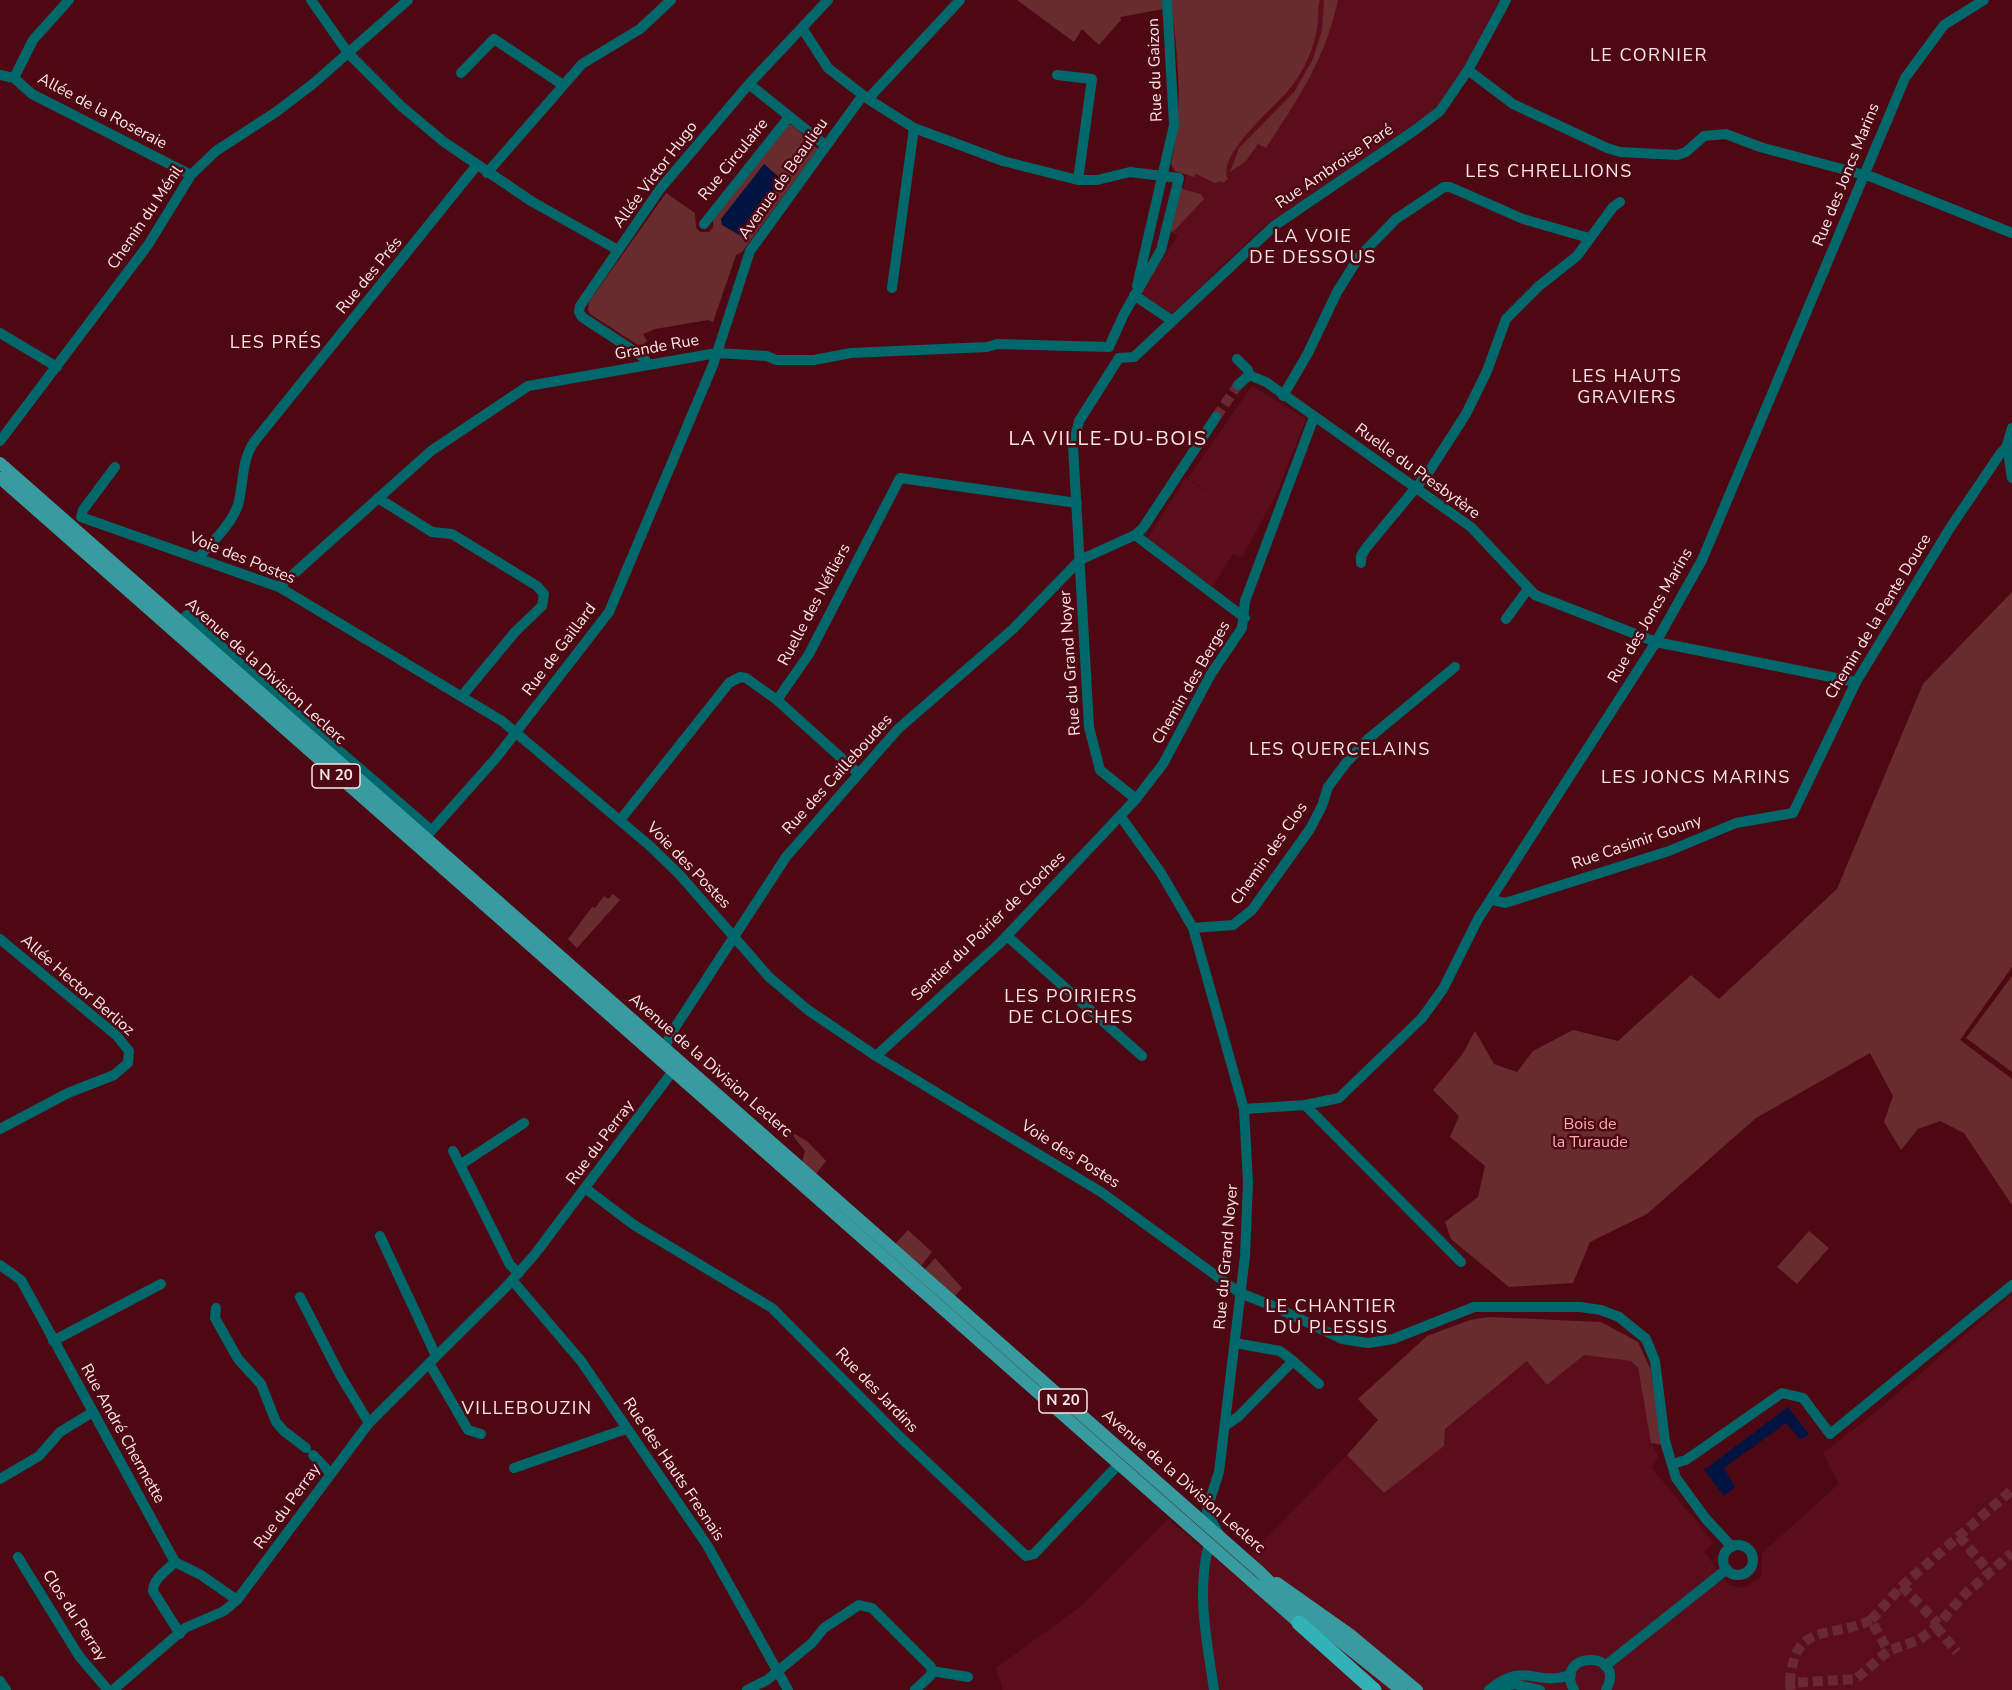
<!DOCTYPE html>
<html>
<head>
<meta charset="utf-8">
<style>
	body { margin:0 }
	canvas { display:block; background:#4e0813 }
</style>
</head>
<body>
<canvas width="2012" height="1690"></canvas>
<script>
const ctx = document.querySelector('canvas').getContext('2d');
ctx.lineJoin = 'round';
function fillPath(path, color) {
  ctx.fillStyle = color;
  ctx.fill(path, 'evenodd');
}
function strokePath(path, color, width, dash) {
  ctx.strokeStyle = color;
  ctx.lineWidth = width;
  ctx.lineCap = dash ? 'butt' : 'round';
  ctx.setLineDash(dash || []);
  ctx.stroke(path);
}
function label(font, color, halo, rows, align = 'center') {
  ctx.font = font + ' "Nunito Sans",sans-serif';
  ctx.lineWidth = 5;
  ctx.setLineDash([]);
  ctx.textBaseline = 'middle';
  ctx.strokeStyle = halo;
  ctx.fillStyle = color;
  for (const [text, x, y, turn = 0] of rows) {
    ctx.save();
    ctx.translate(x, y);
    ctx.rotate((+turn || 0) * Math.PI / 180);
    ctx.textAlign = isNaN(turn) ? turn : align;
    if (halo) ctx.strokeText(text, 0, 0);
    ctx.fillText(text, 0, 0);
    ctx.restore();
  }
}
const built = new Path2D(`
	M1171,0H1499L1464,67L1438,105L1427,115L1264,226L1170,315L1144,295L1142,289L1178,236L1168,230L1179,188H1184L1187,175L1175,171L1171,164L1178,127L1179,89Z
	M1252,386L1306,419L1276,495L1242,557L1233,554L1212,587L1147,539L1186,478L1229,506L1188,478Z
	M2012,1294V1690H1003L996,1668L1080,1607L1168,1519L1201,1547L1209,1544L1237,1568L1347,1455L1385,1493L1445,1429L1527,1360L1584,1355L1631,1361L1638,1369L1651,1443L1659,1457L1651,1467L1713,1542L1704,1552L1729,1585L1744,1588L1761,1577L1762,1553L1839,1484L1823,1453L1882,1407Z`);
const green = new Path2D(`
	M1017,0H1162L1163,9L1120,17L1121,20L1099,45L1082,29L1074,42Z
	M1171,0H1320C1317,9 1319,18 1317,28C1314,49 1304,70 1291,87C1277,106 1216,154 1228,179L1223,183L1222,181L1215,183L1196,174L1194,177L1175,171L1171,164C1184,110 1178,55 1171,0Z
	M1324,0H1338C1325,60 1299,97 1266,148L1258,144L1246,161L1230,172L1239,148L1294,92L1313,59L1322,30Z
	M787,125H792L818,149L742,252L736,255L713,322L708,320L655,329L643,334L647,341L641,347L590,314L588,310L589,302L666,193L695,213L696,228L700,232H709L713,227V214ZM773,172L782,180L741,236Z
	M1179,188L1201,194L1204,199L1173,232L1168,230Z
	M2012,592V967L1960,1040L2012,1079V1205L1964,1133L1940,1121L1918,1129L1901,1150L1884,1122L1893,1096L1870,1053L1756,1118L1647,1214L1590,1242L1573,1283L1509,1287L1451,1239L1445,1222L1478,1197L1485,1166L1450,1137L1459,1116L1433,1090L1462,1055L1475,1031L1494,1064L1517,1072L1533,1051L1573,1030L1618,1041L1691,975L1719,999L1837,889L1923,684Z
	M613,894L620,900L577,948L568,939L592,907L595,908L604,896L608,899Z
	M2012,976V1072L1966,1038Z
	M795,1134L808,1142L826,1161L816,1174L802,1162L805,1151L793,1136Z
	M908,1230L932,1252L921,1266L895,1244Z
	M1809,1231L1829,1248L1797,1284L1777,1267Z
	M935,1258L962,1288L955,1296L925,1269Z
	M1489,1317L1601,1322L1638,1342L1651,1370L1662,1445L1651,1443L1638,1368L1631,1361L1584,1355L1547,1385L1527,1361L1445,1429L1444,1446L1384,1493L1347,1455L1378,1420L1358,1399L1427,1336L1470,1320Z`);
const water = new Path2D(`
	M764,164L782,180L741,236L722,225L721,219Z
	M1788,1407L1809,1434L1801,1440L1786,1423L1724,1468L1735,1487L1724,1496L1704,1470Z`);
const minorTunnel = new Path2D(`
	M1216,417L1238,385
	M1959,1536L1989,1572
	M1902,1586L1938,1624
	M1871,1620L1902,1586L2012,1490
	M1936,1627L1957,1652
	M1790,1683C1794,1620 1829,1640 1871,1620L1888,1651
	M1791,1690L1790,1683L1856,1679L1888,1651L1919,1640L1936,1627L1965,1594L2012,1553`);
const minor = new Path2D(`
	M311,0L348,53L401,106L444,142L531,201L618,250
	M802,28L828,68L868,99L914,128L1003,161L1078,180H1097L1130,172L1179,178L1161,250L1124,314L1109,347
	M1468,70L1513,104L1607,148L1620,152L1677,155L1686,152L1704,136L1726,134L1760,147L1872,177L2012,233
	M461,73L494,39L563,85
	M0,75L14,78L32,94L191,175
	M1057,75L1092,79L1078,180
	M14,78L33,40L69,0
	M749,84L825,145
	M868,99L960,0
	M487,173L582,64L640,29L671,0
	M704,224L789,117
	M1137,286L1174,125L1167,0
	M892,288L914,128
	M1134,295L1171,320
	M0,333L57,367
	M1119,358L1134,357L1274,226L1415,130L1440,111L1468,70L1506,0
	M1119,358L1079,421L1073,446L1089,727L1100,770L1136,799
	M1237,359L1248,370L1249,375L1266,382L1471,527L1535,595L1656,642L1856,682
	M648,364L643,357L582,317L579,312L580,306L660,189L749,84L828,0
	M1238,385L1249,375
	M1283,396L1308,353L1337,292L1359,257L1396,219L1444,187H1450L1523,219L1589,238
	M2012,428L2007,445L2012,478
	M0,441L148,245L191,175L216,151L276,112L314,83L408,0
	M115,467L83,510L81,517L279,587L502,721L650,846L679,874L769,977L808,1010L876,1056L1101,1192L1240,1293L1273,1306L1342,1339L1368,1343L1393,1339L1474,1307H1580L1601,1310L1619,1317L1646,1339L1655,1361L1665,1441L1676,1478L1706,1519L1732,1547
	M378,498L432,532L452,534L537,586L544,594L542,606L515,632L462,696
	M1135,535L1245,618
	M199,557C213,541 231,525 238,505C244,483 241,461 254,442L477,165
	M1361,563V556L1366,548L1428,473L1466,414L1487,371L1506,319L1539,286L1577,256L1613,207L1620,202
	M279,587L431,451L528,386L717,353L767,356L776,360H814L851,353L987,347L997,344L1109,347
	M1506,619L1528,589
	M181,621L187,615L277,697
	M268,695L284,703L431,830
	M777,700L858,773
	M1121,817L1161,873L1193,928L1244,1109L1248,1183L1245,1256L1219,1472L1208,1506L1207,1513L1219,1534
	M621,819L729,683L740,677L746,678L777,700L809,654L900,478L1077,503
	M425,838L496,758L609,612L713,365L750,251L863,95
	M1492,900L1505,903L1669,851L1736,823L1793,813L1856,682L1950,528L2000,454L2012,441
	M1193,928L1233,925L1252,910L1310,829L1322,806L1328,787L1346,763L1368,739L1455,667
	M1007,936L1142,1056
	M0,939L117,1036L129,1051L128,1063L114,1075L68,1093L0,1129
	M876,1056L1000,943L1136,799L1163,764L1211,674L1242,628L1245,601L1314,417
	M1305,1105L1461,1262
	M1244,1109L1305,1105L1339,1098L1422,1018L1443,989L1478,919L1656,642L1702,560L1905,78L1944,25L1984,0
	M453,1151L460,1165
	M585,1188L634,1225L772,1308L898,1435L1026,1556L1034,1554L1118,1465
	M380,1236L436,1356
	M0,1265L21,1280L175,1562L201,1575L237,1600
	M519,1273L510,1265L460,1165L524,1123
	M512,1280L581,1361L707,1545L788,1690
	M300,1297L340,1375L369,1423
	M216,1308L215,1318L238,1359L261,1384L276,1422L284,1431L306,1448
	M53,1341L161,1284
	M1293,1361L1319,1384
	M429,1363L468,1430L481,1434
	M1226,1425L1238,1417L1293,1361L1280,1351L1235,1343
	M313,1455L331,1474
	M1672,1464L1686,1460L1782,1393L1803,1398L1830,1434L2012,1285
	M514,1468L626,1429
	M0,1479L39,1456L60,1432L93,1412
	M1209,1544C1196,1593 1207,1640 1214,1690
	M1723 1560a15 15 0 1 1 30 0a15 15 0 1 1-30 0Z
	M18,1557L79,1656L108,1690
	M175,1562C167,1570 153,1579 153,1591L180,1634
	M1605,1666L1727,1569
	M932,1671L968,1677
	M0,1681L6,1690
	M1494,1689L1514,1684L1540,1690
	M113,1690L185,1628L224,1611L237,1600L369,1423L506,1287L535,1254L673,1071L664,1049L672,1032L786,857L898,729L1013,629L1080,560L1135,535L1143,528L1216,417
	M747,1690L767,1680L812,1643L824,1628L859,1605L872,1608L931,1667L932,1671
	M915,1690L930,1676L932,1671
	M1489,1690C1525,1660 1533,1687 1571,1675
	M1574,1690C1552,1651 1628,1649 1606,1690`);
const major = new Path2D(`
	M0,463L1260,1572L1287,1599L1401,1690
	M0,478L1299,1623
	M1277,1583L1352,1636L1417,1690`);
const highway = new Path2D(`
	M1299,1623L1374,1690`);
const shields = [
	[336,776,48],
	[1063,1401,48]
];
const shieldNames = [
	["N 20",336,776],
	["N 20",1063,1401]
];
const streetNames = [
	["Rue du Gaizon",1156,70,-92],
	["Allée de la Roseraie",102,112,28],
	["Rue Circulaire",734,160,-51],
	["Rue Ambroise Paré",1335,167,-34],
	["Allée Victor Hugo",656,175,-53],
	["Rue des Joncs Marins",1847,175,-68],
	["Avenue de Beaulieu",784,179,-55],
	["Chemin du Ménil",146,218,-56],
	["Rue des Prés",370,276,-51],
	["Grande Rue",657,348,-10],
	["Ruelle du Presbytère",1417,472,36],
	["Voie des Postes",242,559,22],
	["Ruelle des Néfliers",815,605,-62],
	["Rue des Joncs Marins",1651,616,-60],
	["Chemin de la Pente Douce",1879,617,-59],
	["Rue de Gaillard",560,650,-53],
	["Rue du Grand Noyer",1071,663,-94],
	["Avenue de la Division Leclerc",265,672,42],
	["Chemin des Berges",1192,683,-60],
	["Rue des Cailleboudes",838,775,-48],
	["Rue Casimir Gouny",1637,843,-19],
	["Chemin des Clos",1270,854,-55],
	["Voie des Postes",688,866,46],
	["Sentier du Poirier de Cloches",989,927,-44],
	["Allée Hector Berlioz",77,986,41],
	["Avenue de la Division Leclerc",710,1066,41],
	["Rue du Perray",601,1143,-53],
	["Voie des Postes",1070,1155,32],
	["Rue du Grand Noyer",1227,1257,-85],
	["Rue des Jardins",876,1391,46],
	["Rue André Chermette",122,1434,61],
	["Rue des Hauts Fresnais",673,1470,56],
	["Avenue de la Division Leclerc",1183,1482,41],
	["Rue du Perray",288,1507,-54],
	["Clos du Perray",74,1616,57]
];
const parkNames = [
	["Bois de",1590,1125],
	["la Turaude",1590,1143]
];
const neighbourhoodNames = [
	["LE CORNIER",1649,57],
	["LES CHRELLIONS",1549,173],
	["LA VOIE",1313,238],
	["DE DESSOUS",1313,259],
	["LES PRÉS",276,344],
	["LES HAUTS",1627,378],
	["GRAVIERS",1627,399],
	["LES QUERCELAINS",1340,751],
	["LES JONCS MARINS",1696,779],
	["LES POIRIERS",1071,998],
	["DE CLOCHES",1071,1019],
	["LE CHANTIER",1331,1308],
	["DU PLESSIS",1331,1329],
	["VILLEBOUZIN",527,1410]
];
const quarterNames = [
	["LA VILLE-DU-BOIS",1108,440]
];
fillPath(built, '#5c0d1b');
fillPath(green, '#682b2e');
fillPath(water, '#001341');
strokePath(minorTunnel, '#682933', 10, [10, 5]);
strokePath(minor, '#00676b', 10);
strokePath(major, '#379b9f', 12);
strokePath(highway, '#32b2b7', 15);
for (const [x, y, w] of shields) {
  const box = new Path2D();
  box.roundRect(x - w / 2, y - 12, w, 24, 4.5);
  ctx.fillStyle = '#4e0813';
  ctx.fill(box);
  strokePath(box, '#f9e7e7', 1.5);
}
label('bold 15px', '#f9e7e7', null, shieldNames);
label('16px', '#f9e7e7', '#4e0813', streetNames);
label('16px', '#f9aeae', '#4e0813', parkNames);
ctx.letterSpacing = '1.5px';
label('18px', '#f9e7e7', '#4e0813', neighbourhoodNames);
ctx.letterSpacing = '0px';
ctx.letterSpacing = '1.5px';
label('20px', '#f9e7e7', '#4e0813', quarterNames);
ctx.letterSpacing = '0px';
</script>
</body>
</html>
